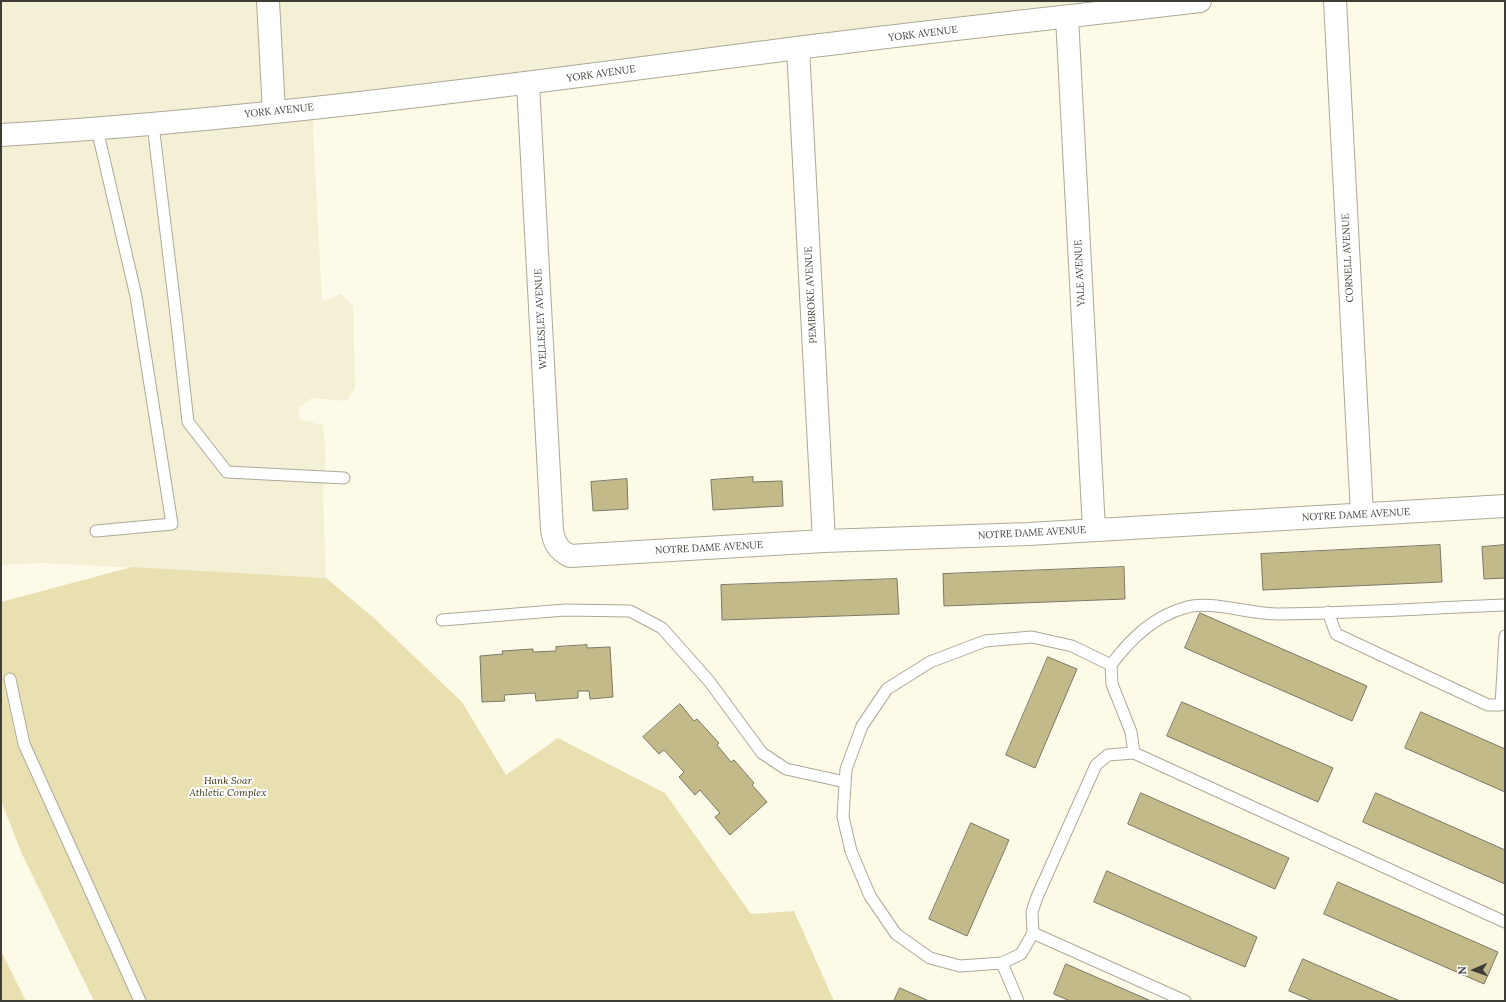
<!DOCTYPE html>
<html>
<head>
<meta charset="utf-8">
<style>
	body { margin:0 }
	#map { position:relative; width:1506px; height:1002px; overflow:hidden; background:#fdfae8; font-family:Lora,serif }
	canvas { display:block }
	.frame { position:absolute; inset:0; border:2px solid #3e3d35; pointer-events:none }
	.north { position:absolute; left:1454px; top:950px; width:40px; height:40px; -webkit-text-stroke:3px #fff; paint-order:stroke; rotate:268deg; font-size:11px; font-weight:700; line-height:16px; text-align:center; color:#3e3d35 }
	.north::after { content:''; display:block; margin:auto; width:14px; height:18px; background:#3e3d35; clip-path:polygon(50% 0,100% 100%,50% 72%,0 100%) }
</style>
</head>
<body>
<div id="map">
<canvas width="1506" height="1002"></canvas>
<div class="frame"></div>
<div class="north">N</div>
</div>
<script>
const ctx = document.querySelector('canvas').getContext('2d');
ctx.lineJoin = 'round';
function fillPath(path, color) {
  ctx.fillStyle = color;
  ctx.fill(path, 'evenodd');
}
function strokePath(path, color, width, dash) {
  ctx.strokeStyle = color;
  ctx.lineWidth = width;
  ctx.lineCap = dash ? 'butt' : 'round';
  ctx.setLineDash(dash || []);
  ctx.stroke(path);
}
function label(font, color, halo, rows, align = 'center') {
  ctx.font = font + ' Lora,serif';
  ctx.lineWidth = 4;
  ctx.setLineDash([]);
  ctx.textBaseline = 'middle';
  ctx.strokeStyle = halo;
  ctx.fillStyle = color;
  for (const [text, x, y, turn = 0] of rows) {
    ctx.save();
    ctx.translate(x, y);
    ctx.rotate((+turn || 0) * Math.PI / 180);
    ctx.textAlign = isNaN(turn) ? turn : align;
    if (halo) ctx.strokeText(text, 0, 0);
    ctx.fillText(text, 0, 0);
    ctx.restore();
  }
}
const built = new Path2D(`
	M1,1H1153L315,104L313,128L322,301L341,294L353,306L355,388L346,401L312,398L299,408L300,420L323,425L326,459L323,495L326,578L42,563L1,565Z`);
const green = new Path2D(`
	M132,567L326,578L375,619L462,702L506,775L558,738L665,793L751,914L794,911L834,1001H94L22,854L1,801V602Z
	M1,951L26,1001H1Z`);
const building = new Path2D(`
	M753,477V482L782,481L783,506L713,510L711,480Z
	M627,479L628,509L593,511L591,482Z
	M1440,545L1442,582L1263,590L1261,554Z
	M1505,545V578L1484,579L1482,547Z
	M1124,567L1125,599L944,606L943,574Z
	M897,579L899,614L722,620L721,585Z
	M1200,613L1367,686L1352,721L1185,648Z
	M587,645V648L610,647L613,697L590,699L589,691H578V698L536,701L535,693L504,695L505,701L482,702L480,656L503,654L502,651L533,649V652L556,651V647Z
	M1048,657L1077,669L1035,768L1006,755Z
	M1182,702L1333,768L1318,802L1167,736Z
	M680,704L694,721L697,719L719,743L717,745L731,762L734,760L754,783L752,785L767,802L730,835L715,817L720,813L700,790L695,795L679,777L684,772L664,750L659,754L643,737Z
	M1421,712L1505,749V792L1405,748Z
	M1141,793L1289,858L1275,889L1128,824Z
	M1376,793L1505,850V884L1363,822Z
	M971,823L1009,840L967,936L929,919Z
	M1107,871L1257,937L1245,967L1094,902Z
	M1338,882L1498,952L1484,984L1324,914Z
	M1303,959L1400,1001H1313L1289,991Z
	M1066,964L1151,1001H1070L1054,994Z
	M900,988L929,1001H894Z`);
const lane = new Path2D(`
	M153,125L176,315L188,422L227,472L344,478
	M96,531L172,524L136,296L97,129
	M1328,612L1336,634L1488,705H1501L1505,636
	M442,620L565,610L630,611L662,628L709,681L762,753L786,769L845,782
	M1111,665L1072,646L1032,637L985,641L930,662L887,689L862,726L846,769L843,817L851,851L870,896L896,934L930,958L960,966L1002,963L1021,954L1033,933L1032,912L1037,897L1096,765L1108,755L1134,753L1505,922
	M10,679L24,744L140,1001
	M1134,753L1131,732L1112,684L1111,665C1130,639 1153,617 1184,608C1210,599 1251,615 1280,614C1355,613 1430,608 1505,605
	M1033,933L1185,1001
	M1002,963L1018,1001`);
const street = new Path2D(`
	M268,1L274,112
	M1335,1L1362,514
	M1067,17L1094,530
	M798,48L824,541
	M528,84L552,530C554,543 558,550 570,556L824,541L1029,534L1505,506
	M1,135C268,119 532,82 797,48C931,31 1066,17 1200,1`);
const streetNames = [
	["YORK AVENUE",923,34,-7],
	["YORK AVENUE",601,74,-8],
	["YORK AVENUE",279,111,-6],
	["CORNELL AVENUE",1348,258,-93],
	["YALE AVENUE",1080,273,-93],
	["PEMBROKE AVENUE",811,295,-93],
	["WELLESLEY AVENUE",541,319,-93],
	["NOTRE DAME AVENUE",1356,515,-3],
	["NOTRE DAME AVENUE",1032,533,-3],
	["NOTRE DAME AVENUE",709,548,-3]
];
const parkNames = [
	["Hank Soar",228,781],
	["Athletic Complex",228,793]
];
fillPath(built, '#f4f0d6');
fillPath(green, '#e9e0b2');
fillPath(building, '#c3ba8a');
strokePath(building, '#7a7767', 1);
strokePath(lane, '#aca998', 13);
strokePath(street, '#aca998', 24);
strokePath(lane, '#fff', 11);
strokePath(street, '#fff', 22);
label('10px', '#3e3d35', '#fff', streetNames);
label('italic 10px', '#3c350e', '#fff', parkNames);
</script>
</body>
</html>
